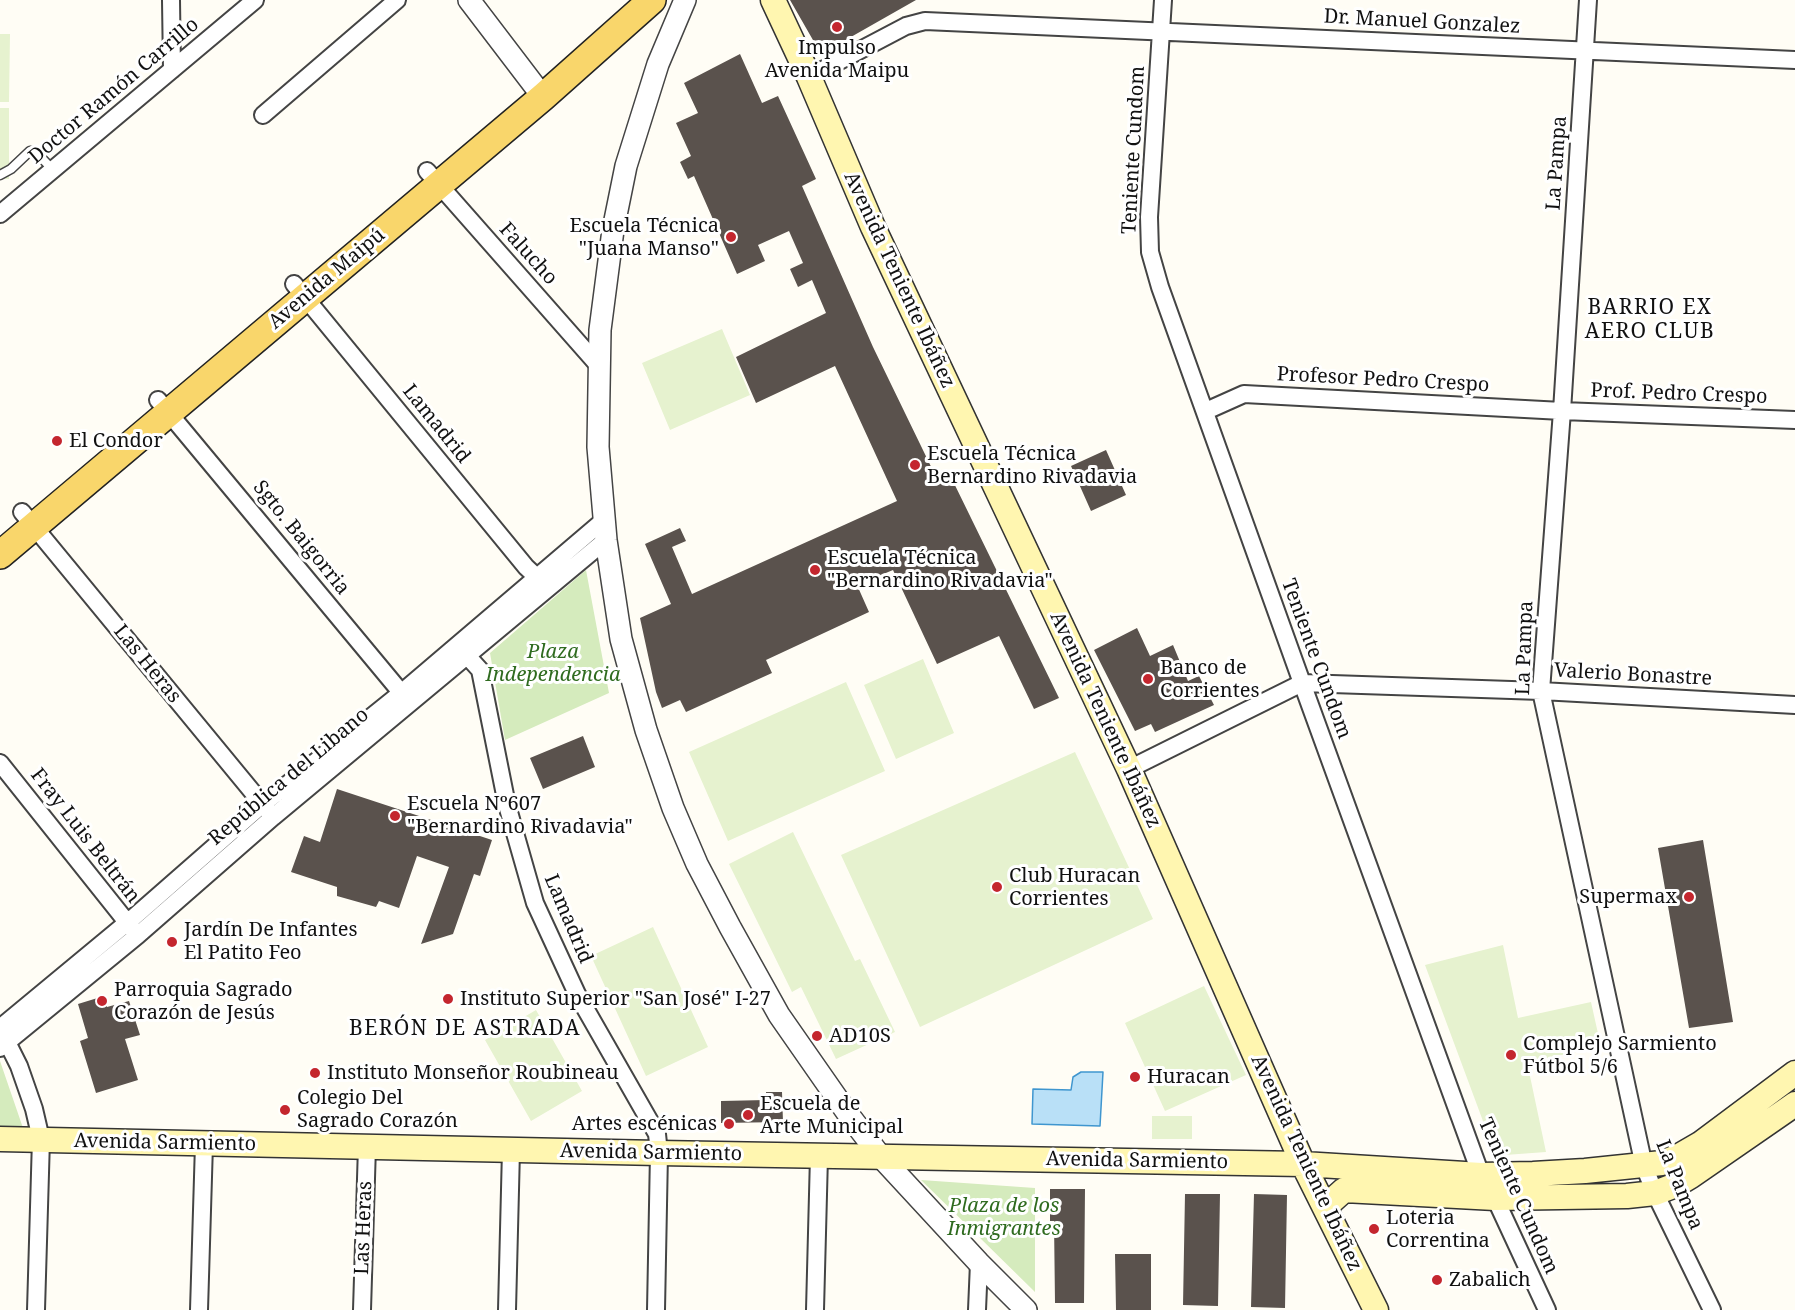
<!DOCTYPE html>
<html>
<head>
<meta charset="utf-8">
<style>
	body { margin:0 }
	canvas { display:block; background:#fffdf5 }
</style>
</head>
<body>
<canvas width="1795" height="1310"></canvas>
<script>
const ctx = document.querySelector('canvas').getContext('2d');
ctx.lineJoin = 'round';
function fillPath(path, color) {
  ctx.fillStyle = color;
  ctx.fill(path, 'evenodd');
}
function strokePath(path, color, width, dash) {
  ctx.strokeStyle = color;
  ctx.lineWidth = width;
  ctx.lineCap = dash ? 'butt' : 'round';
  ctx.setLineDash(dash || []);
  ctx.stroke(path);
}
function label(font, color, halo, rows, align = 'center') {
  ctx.font = font + ' "Noto Serif",serif';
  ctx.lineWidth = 6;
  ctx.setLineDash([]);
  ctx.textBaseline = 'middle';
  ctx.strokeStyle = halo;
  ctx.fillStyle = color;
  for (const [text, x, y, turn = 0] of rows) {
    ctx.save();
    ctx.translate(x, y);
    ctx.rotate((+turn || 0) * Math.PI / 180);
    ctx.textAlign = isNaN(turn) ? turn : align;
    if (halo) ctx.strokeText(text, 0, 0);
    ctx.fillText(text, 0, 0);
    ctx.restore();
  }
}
const green = new Path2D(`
	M586,570L609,693L505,740L490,653Z
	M0,1061L23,1128H0Z
	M921,1180L1035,1188V1292Z`);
const pitch = new Path2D(`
	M0,34H10L9,102H0Z
	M0,108H9V179H0Z
	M722,329L750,395L670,430L642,363Z
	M923,659L954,733L896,759L864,685Z
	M846,682L885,771L728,841L689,752Z
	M1075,752L1153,919L920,1027L841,855Z
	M793,832L855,961L860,959L895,1032L836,1059L801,987L792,992L729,864Z
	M653,927L708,1047L646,1076L591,956Z
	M1503,945L1518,1018L1591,1002L1601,1047L1527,1062L1546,1152L1505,1155L1493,1148L1425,965Z
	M1204,986L1246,1075L1165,1111L1125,1023Z
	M536,1010L582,1091L531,1121L485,1040Z
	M1152,1116H1192V1139H1152Z`);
const water = new Path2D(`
	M1081,1072H1103L1100,1126L1032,1124L1033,1089L1071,1090L1073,1077Z`);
const building = new Path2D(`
	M790,0H916L821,54Z
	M740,54L762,103L778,96L816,179L802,186L873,347L937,479L949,473L1059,698L1034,709L999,636L937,664L893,570L857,585L869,612L766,660L772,673L686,712L680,700L662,708L656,692L640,618L671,604L645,544L680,528L686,541L672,547L692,594L897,501L835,366L756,403L736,357L826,313L812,280L798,287L790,269L803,263L789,231L758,245L765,261L737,274L694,176L688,179L680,162L691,156L676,123L698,113L684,83Z
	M1106,450L1126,495L1091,511L1071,466Z
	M1137,628L1150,656L1173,645L1188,681L1199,676L1214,705L1155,732L1151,724L1135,731L1094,650Z
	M583,736L595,767L543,789L530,758Z
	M337,789L492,840L480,876L474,874L453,934L421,944L449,867L417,856L399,908L379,901L376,907L337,896V887L291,872L304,836L320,842Z
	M1703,840L1733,1022L1689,1028L1658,848Z
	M104,996L107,1007L129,1001L140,1035L125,1039L138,1080L96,1093L80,1041L88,1038L78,1004Z
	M766,1092H782L783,1122L721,1123V1101L766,1100Z
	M1050,1189H1085L1084,1303H1055L1054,1221H1050Z
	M1185,1194H1220L1218,1306L1183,1305Z
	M1254,1194L1287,1195L1285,1308L1251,1307Z
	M1115,1254H1151V1310H1116Z`);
const service = new Path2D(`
	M0,175L11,169L30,151H35L53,170`);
const minor = new Path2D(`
	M171,0L172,70
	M1163,0L1149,217L1150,252L1160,287L1302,683L1481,1175L1495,1198L1547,1310
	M1588,0L1562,411L1541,691L1644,1166L1655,1193L1712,1310
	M809,77L906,26L925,21L1795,60
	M263,115L397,0
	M427,171L598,365
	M0,214L255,0
	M294,284L526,567L543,583
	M158,400L409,702
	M1206,411L1244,394L1562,411L1795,420
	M22,512L269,812
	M460,648L480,670L507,805L535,903L577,994L657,1134L659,1153L656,1310
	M0,763L134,931
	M1129,769L1302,683L1541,691L1795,705
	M0,1028L134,917L263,804L401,693L604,520
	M0,1035L7,1042L19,1066L34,1109L41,1139L36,1310
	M0,1048L138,935L273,817L606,540
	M199,1310L204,1144
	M362,1310L367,1146
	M507,1310L511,1150
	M815,1310L819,1156
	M977,1310L979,1263`);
const tertiary = new Path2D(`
	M469,0L543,97
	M685,0L658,64L626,166L613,230L600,330L598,447L606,540L621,639L646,730L673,808L697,864L730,927L779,1015L848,1114L881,1157L979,1263L1026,1310`);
const secondary = new Path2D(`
	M773,0L809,77L873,227L1129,769L1303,1164L1376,1310
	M0,1139L659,1153L1303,1164L1481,1175L1533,1174L1585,1171L1662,1163L1681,1155L1700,1144L1795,1073
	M1325,1207L1344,1190L1495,1198L1627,1196L1655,1193L1676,1185L1691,1176L1795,1104`);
const primary = new Path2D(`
	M0,555L543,97L652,0`);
const markers = [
	[837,27,6,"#c4262e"],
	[731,237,6,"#c4262e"],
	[57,441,6,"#c4262e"],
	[915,465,6,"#c4262e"],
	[815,570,6,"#c4262e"],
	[1148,679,6,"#c4262e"],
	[395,816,6,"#c4262e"],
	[997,887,6,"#c4262e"],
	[1689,897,6,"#c4262e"],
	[172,942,6,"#c4262e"],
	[448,999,6,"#c4262e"],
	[102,1001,6,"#c4262e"],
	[817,1036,6,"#c4262e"],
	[1511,1055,6,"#c4262e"],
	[315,1073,6,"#c4262e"],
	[1135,1077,6,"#c4262e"],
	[285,1110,6,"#c4262e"],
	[748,1115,6,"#c4262e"],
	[729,1124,6,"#c4262e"],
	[1374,1229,6,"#c4262e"],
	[1437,1280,6,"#c4262e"]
];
const streetNames = [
	["Dr. Manuel Gonzalez",1422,22,3],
	["Doctor Ramón Carrillo",114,91,-40],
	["Teniente Cundom",1134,150,-87],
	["La Pampa",1557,163,-86],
	["Falucho",528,254,48],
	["Avenida Maipú",327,279,-40],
	["Avenida Teniente Ibáñez",899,280,65],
	["Profesor Pedro Crespo",1383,380,3],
	["Prof. Pedro Crespo",1679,394,2],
	["Lamadrid",436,424,51],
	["Sgto. Baigorria",301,538,51],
	["La Pampa",1525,648,-88],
	["Teniente Cundom",1316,659,70],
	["Las Heras",147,664,51],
	["Valerio Bonastre",1633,675,3],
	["Avenida Teniente Ibáñez",1105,720,65],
	["República del Libano",289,777,-40],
	["Fray Luis Beltrán",85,836,52],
	["Lamadrid",568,919,67],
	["Avenida Sarmiento",165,1143,1],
	["Avenida Sarmiento",651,1153,1],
	["Avenida Sarmiento",1137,1161,1],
	["Avenida Teniente Ibáñez",1306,1163,65],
	["La Pampa",1679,1185,68],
	["Teniente Cundom",1518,1196,66],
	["Las Heras",364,1228,-88]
];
const poiNames = [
	["Impulso",837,48,"center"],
	["Avenida Maipu",837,71,"center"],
	["Escuela Técnica",719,226,"right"],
	["\"Juana Manso\"",719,249,"right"],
	["El Condor",69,441],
	["Escuela Técnica",927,454],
	["Bernardino Rivadavia",927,477],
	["Escuela Técnica",827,558],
	["\"Bernardino Rivadavia\"",827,581],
	["Banco de",1160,668],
	["Corrientes",1160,691],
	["Escuela Nº607",407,804],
	["\"Bernardino Rivadavia\"",407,827],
	["Club Huracan",1009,876],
	["Corrientes",1009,899],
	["Supermax",1677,897,"right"],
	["Jardín De Infantes",184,930],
	["El Patito Feo",184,953],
	["Parroquia Sagrado",114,990],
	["Corazón de Jesús",114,1013],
	["Instituto Superior \"San José\" I-27",460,999],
	["AD10S",829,1036],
	["Complejo Sarmiento",1523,1044],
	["Fútbol 5/6",1523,1067],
	["Instituto Monseñor Roubineau",327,1073],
	["Huracan",1147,1077],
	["Colegio Del",297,1098],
	["Sagrado Corazón",297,1121],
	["Escuela de",760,1104],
	["Arte Municipal",760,1127],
	["Artes escénicas",717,1124,"right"],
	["Loteria",1386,1218],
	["Correntina",1386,1241],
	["Zabalich",1449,1280]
];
const parkNames = [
	["Plaza",553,652],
	["Independencia",553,675],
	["Plaza de los",1004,1206],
	["Inmigrantes",1004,1229]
];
const neighbourhoodNames = [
	["BARRIO EX",1650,308],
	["AERO CLUB",1650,332],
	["BERÓN DE ASTRADA",465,1029]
];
fillPath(green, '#d5ebbd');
fillPath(pitch, '#e6f2cf');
fillPath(water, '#b9e0f7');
strokePath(water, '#3f96cf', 1.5);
fillPath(building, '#5a524d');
strokePath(service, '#444', 11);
strokePath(minor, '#444', 20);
strokePath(tertiary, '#444', 24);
strokePath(secondary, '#333', 27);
strokePath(primary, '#222', 30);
strokePath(service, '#fff', 8);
strokePath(minor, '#fff', 16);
strokePath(tertiary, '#fff', 21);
strokePath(secondary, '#fff6b0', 24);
strokePath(primary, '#f9d66b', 27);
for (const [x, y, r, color] of markers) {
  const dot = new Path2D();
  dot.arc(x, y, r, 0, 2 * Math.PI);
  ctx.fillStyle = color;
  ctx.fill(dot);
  strokePath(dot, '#fff', 2);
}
label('20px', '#111', '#fff', streetNames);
label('20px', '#111', '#fff', poiNames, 'left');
label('italic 20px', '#2f6b1f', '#fff', parkNames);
ctx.letterSpacing = '1.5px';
label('21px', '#111', '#fff', neighbourhoodNames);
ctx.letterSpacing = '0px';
</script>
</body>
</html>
